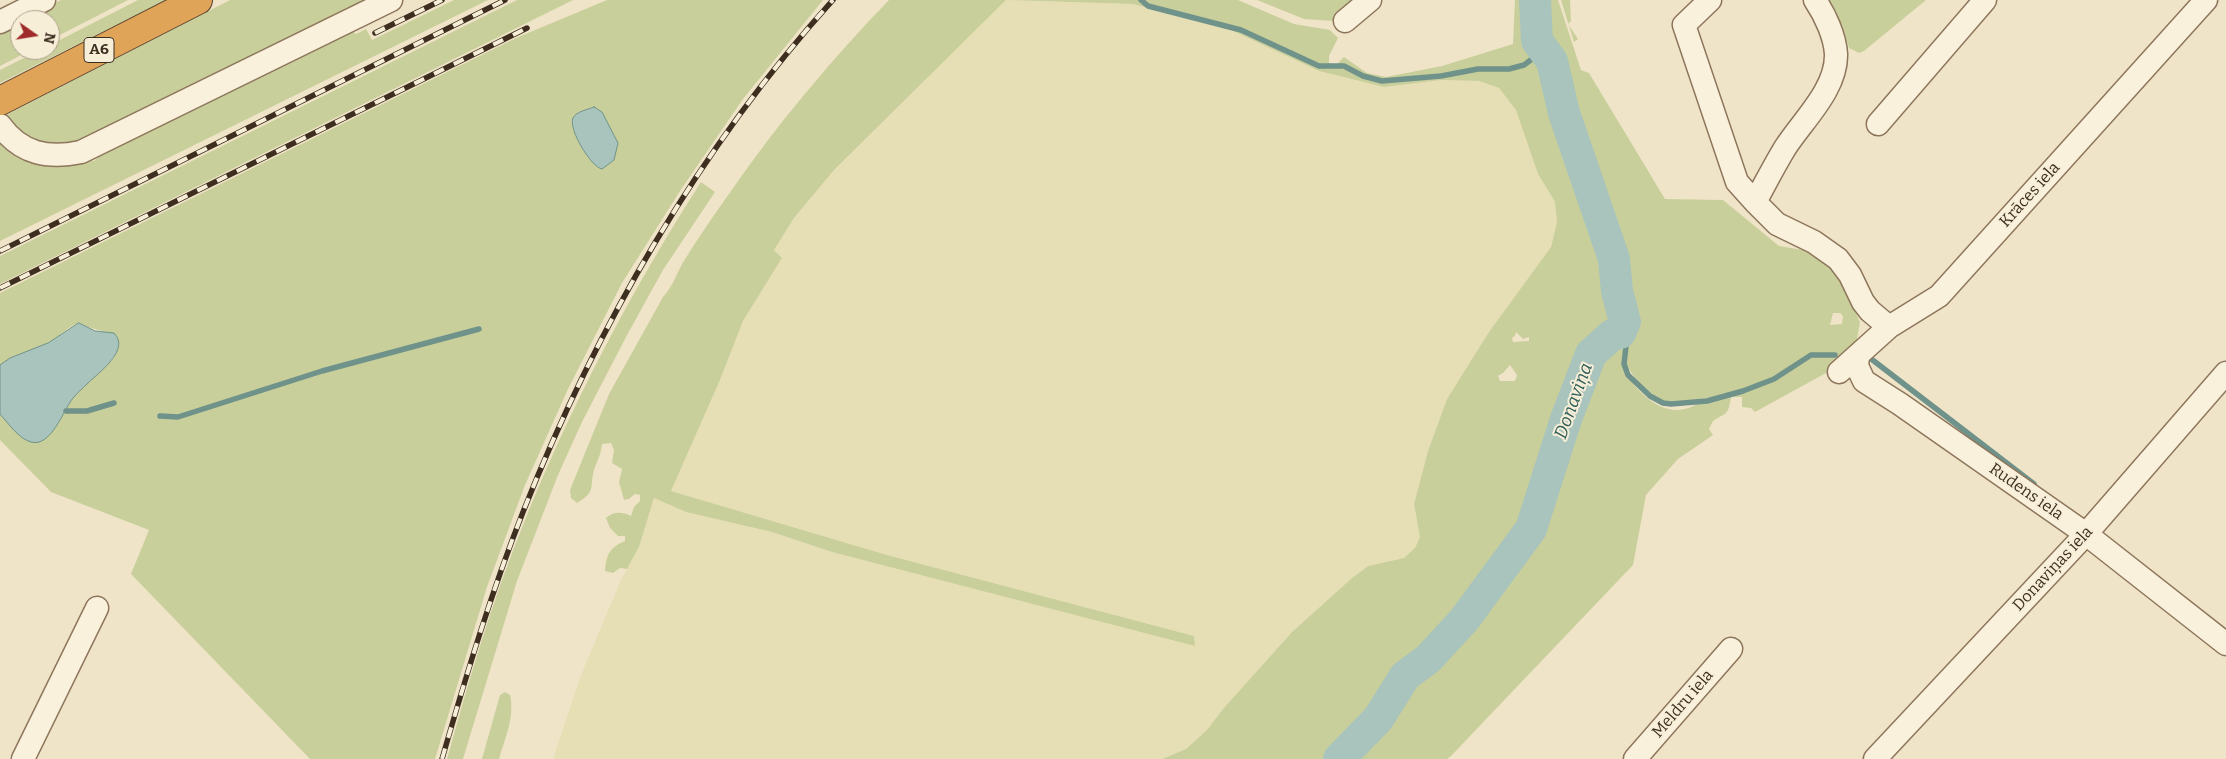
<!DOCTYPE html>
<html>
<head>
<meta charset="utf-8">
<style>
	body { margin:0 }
	#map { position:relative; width:2226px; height:759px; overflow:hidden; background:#f0e4c8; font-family:Bitter,serif }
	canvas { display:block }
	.north { position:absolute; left:10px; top:10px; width:50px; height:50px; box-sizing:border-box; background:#f7eed8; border:1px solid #ada18e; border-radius:50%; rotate:103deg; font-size:14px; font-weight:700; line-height:20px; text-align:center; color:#3d2e20 }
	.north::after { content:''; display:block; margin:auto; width:18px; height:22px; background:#9e2a2b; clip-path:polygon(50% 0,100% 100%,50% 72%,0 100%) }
</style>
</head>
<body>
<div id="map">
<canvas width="2226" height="759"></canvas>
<div class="north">N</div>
</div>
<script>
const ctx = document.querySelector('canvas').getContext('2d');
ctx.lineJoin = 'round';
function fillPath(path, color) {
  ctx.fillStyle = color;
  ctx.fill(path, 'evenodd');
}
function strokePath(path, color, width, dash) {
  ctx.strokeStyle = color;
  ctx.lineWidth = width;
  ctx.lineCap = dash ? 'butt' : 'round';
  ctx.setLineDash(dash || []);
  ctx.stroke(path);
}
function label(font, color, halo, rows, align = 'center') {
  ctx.font = font + ' Bitter,serif';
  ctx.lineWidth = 4;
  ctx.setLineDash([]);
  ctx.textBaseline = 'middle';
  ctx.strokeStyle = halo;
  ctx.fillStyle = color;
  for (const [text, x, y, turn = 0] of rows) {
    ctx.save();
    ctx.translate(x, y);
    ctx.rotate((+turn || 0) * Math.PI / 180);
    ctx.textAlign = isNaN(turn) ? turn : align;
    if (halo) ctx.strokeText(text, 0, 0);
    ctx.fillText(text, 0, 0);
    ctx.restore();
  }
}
const farmland = new Path2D(`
	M1006,0L1133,4L1231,30L1319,71L1384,87L1441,80L1479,81L1499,88L1516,110L1538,174L1555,202L1557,222L1551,247L1489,332L1447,399L1428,451L1414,504L1420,537L1415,548L1404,558L1368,566L1352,578L1292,632L1223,709L1207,730L1186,749L1162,759H553L581,675L621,580L639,547L654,498L686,512L772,532L832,552L1195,645L1194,636L887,555L671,491L720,380L743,321L782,258L774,250L794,218L834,170Z`);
const green = new Path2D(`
	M61,0H128L50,40V20H21Z
	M138,0H166L0,83V70L40,50H50V45Z
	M230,0H378L87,142L37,146L4,116Z
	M454,0H488L0,241V136C18,157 25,164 53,167L56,164L84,160L94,161L104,152L346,25L356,34L366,29L372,40Z
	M517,0H573L0,284V256Z
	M607,0H823L743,99L680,191L622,283L568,389L525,485L487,587L435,759H310L131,574L149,530L51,492L0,440V414L25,439L114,358L118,347L117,336C113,334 78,324 76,324C71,325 57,338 50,342C34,351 16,354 0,365V293L516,38Z
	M889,0H1238L1294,24L1330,30L1338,38L1329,56V63L1336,65L1344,57L1367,73L1386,77L1442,66L1513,44L1515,0H1558L1581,70L1589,73L1665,199L1723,200L1779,246L1810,251L1838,274L1860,322L1855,351L1826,373L1755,412L1751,408L1742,407V397H1731C1728,417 1726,412 1713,421L1709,429L1713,435L1678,459L1646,495L1633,565L1451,756L1447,759H1162L1186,749L1207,730L1223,709L1292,632L1352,578L1368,566L1404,558L1415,548L1420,537L1414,504L1428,451L1447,399L1489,332L1551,247L1557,222L1555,202L1538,174L1516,110L1499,88L1479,81L1441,80L1384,87L1319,71L1231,30L1133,4L1006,0L834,170L794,218L774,250L782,258L743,321L720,380L671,491L887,555L1194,636L1195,646L832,552L772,532L686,512L654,498L639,547L627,569L620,568L613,573L605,571C606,555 610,547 625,541V536H618L610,528L606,518C614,511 622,512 631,516L634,507L640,501V495L635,494L629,499L624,500L619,482L622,469L612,463L614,450L611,443L602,444C601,455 597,461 594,470C589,488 597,491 577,503L571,498L570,490L609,394L663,297C672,287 676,276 682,264C697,239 714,215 731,191C778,123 832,59 889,0ZM1602,214L1615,250L1619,284L1626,317L1624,319L1612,288L1610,258L1595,220ZM1833,313H1840L1843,316L1842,324L1830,325ZM1516,332L1523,339L1529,337V341L1513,342L1512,338L1515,336ZM1626,364C1634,378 1647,395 1665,401C1674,404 1686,400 1695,400L1697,404C1667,422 1641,396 1624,372L1623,367ZM1510,365L1517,375L1515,381H1500L1498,376L1503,373ZM1547,487L1555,494L1552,506L1543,509L1541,506Z
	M1257,0H1350L1351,1L1334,21L1304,19Z
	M1561,0H1570L1571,21L1568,24L1578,39L1574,42Z
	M1829,0H1926L1864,51L1859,53L1849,48L1844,30Z
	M20,20V50H31L0,66V30Z
	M701,182L715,192L663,270L626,337L582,422L558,475L517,581L463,759H447C469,680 492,601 523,525C571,405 631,291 701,182Z
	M505,692L510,695C515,717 505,738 499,759H482L500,695Z`);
const water = new Path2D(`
	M594,107L602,112L618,143L614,160L602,169C591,167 568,129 573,118C577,111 587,110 594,107Z
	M79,323L95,331L114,333C131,350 98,373 87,384C82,389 77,393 73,398C64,409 51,448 31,442C19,439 8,423 0,414V365L10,358L48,343Z`);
const stream = new Path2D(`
	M1141,0L1148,6L1241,30L1319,66H1344L1363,76L1382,81L1441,76L1478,69H1509L1524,65L1544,50
	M1620,333L1626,346L1624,364L1628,375L1650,396L1663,403L1671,404L1707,401L1743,391L1774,379L1811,355H1835
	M1870,358L2034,484
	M66,411H87L114,403
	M160,416L178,417L322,371L479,329`);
const river = new Path2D(`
	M1339,759L1378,719L1405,676L1428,659L1464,620L1531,529L1566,419L1591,354L1612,335L1620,333L1625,322L1617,291L1614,259L1564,113L1552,61L1537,41L1535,0`);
const minor = new Path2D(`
	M1710,0L1684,25L1737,182L1755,202
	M1815,0C1825,15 1835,36 1836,54C1837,89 1803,120 1785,148C1774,166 1765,184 1755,202L1777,224L1814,242L1838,259L1850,275L1863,302L1870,311L1889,327
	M1345,21L1370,0
	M0,22L44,0
	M1878,124L1985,0
	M0,125C21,154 48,159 81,152L391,0
	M1858,357L1857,366L1864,381L1900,404L2086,534L2226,644
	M1839,372L1889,327L1939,296L2206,0
	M23,759L97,608
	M1635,759L1731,649
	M1875,759L2086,534L2226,373`);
const highway = new Path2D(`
	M0,101L198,0`);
const rail = new Path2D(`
	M375,33L442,0
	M0,251L505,0
	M0,288L527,28
	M442,759C466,676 491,593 523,512C596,328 699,148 833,0`);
const shields = [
	[99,50,30]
];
const shieldNames = [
	["A6",99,50]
];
const streetNames = [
	["Krāces iela",2030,195,-48],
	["Rudens iela",2026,492,35],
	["Donaviņas iela",2053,569,-47],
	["Meldru iela",1683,704,-49]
];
const waterNames = [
	["Donaviņa",1574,401,-70]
];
fillPath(farmland, '#e6deb5');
fillPath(green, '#c9cf9b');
fillPath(water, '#a9c4bc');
strokePath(water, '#6f938a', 1);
strokePath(stream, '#6f938a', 5.5);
strokePath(river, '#a9c4bc', 32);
strokePath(minor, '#8d765c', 25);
strokePath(highway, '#5b4430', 30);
strokePath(minor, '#faf1dc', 22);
strokePath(highway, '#e0a458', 28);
strokePath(rail, '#3d2e20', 5.5);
strokePath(rail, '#f7eed8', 4, [11]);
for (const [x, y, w] of shields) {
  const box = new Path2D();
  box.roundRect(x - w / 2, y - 12.5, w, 25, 4);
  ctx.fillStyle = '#f7eed8';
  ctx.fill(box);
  strokePath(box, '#3d2e20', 1);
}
label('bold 15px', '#3d2e20', null, shieldNames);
label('16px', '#3d2e20', '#f7eed8', streetNames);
label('italic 18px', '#2f5d5a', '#f7eed8', waterNames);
</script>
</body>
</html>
